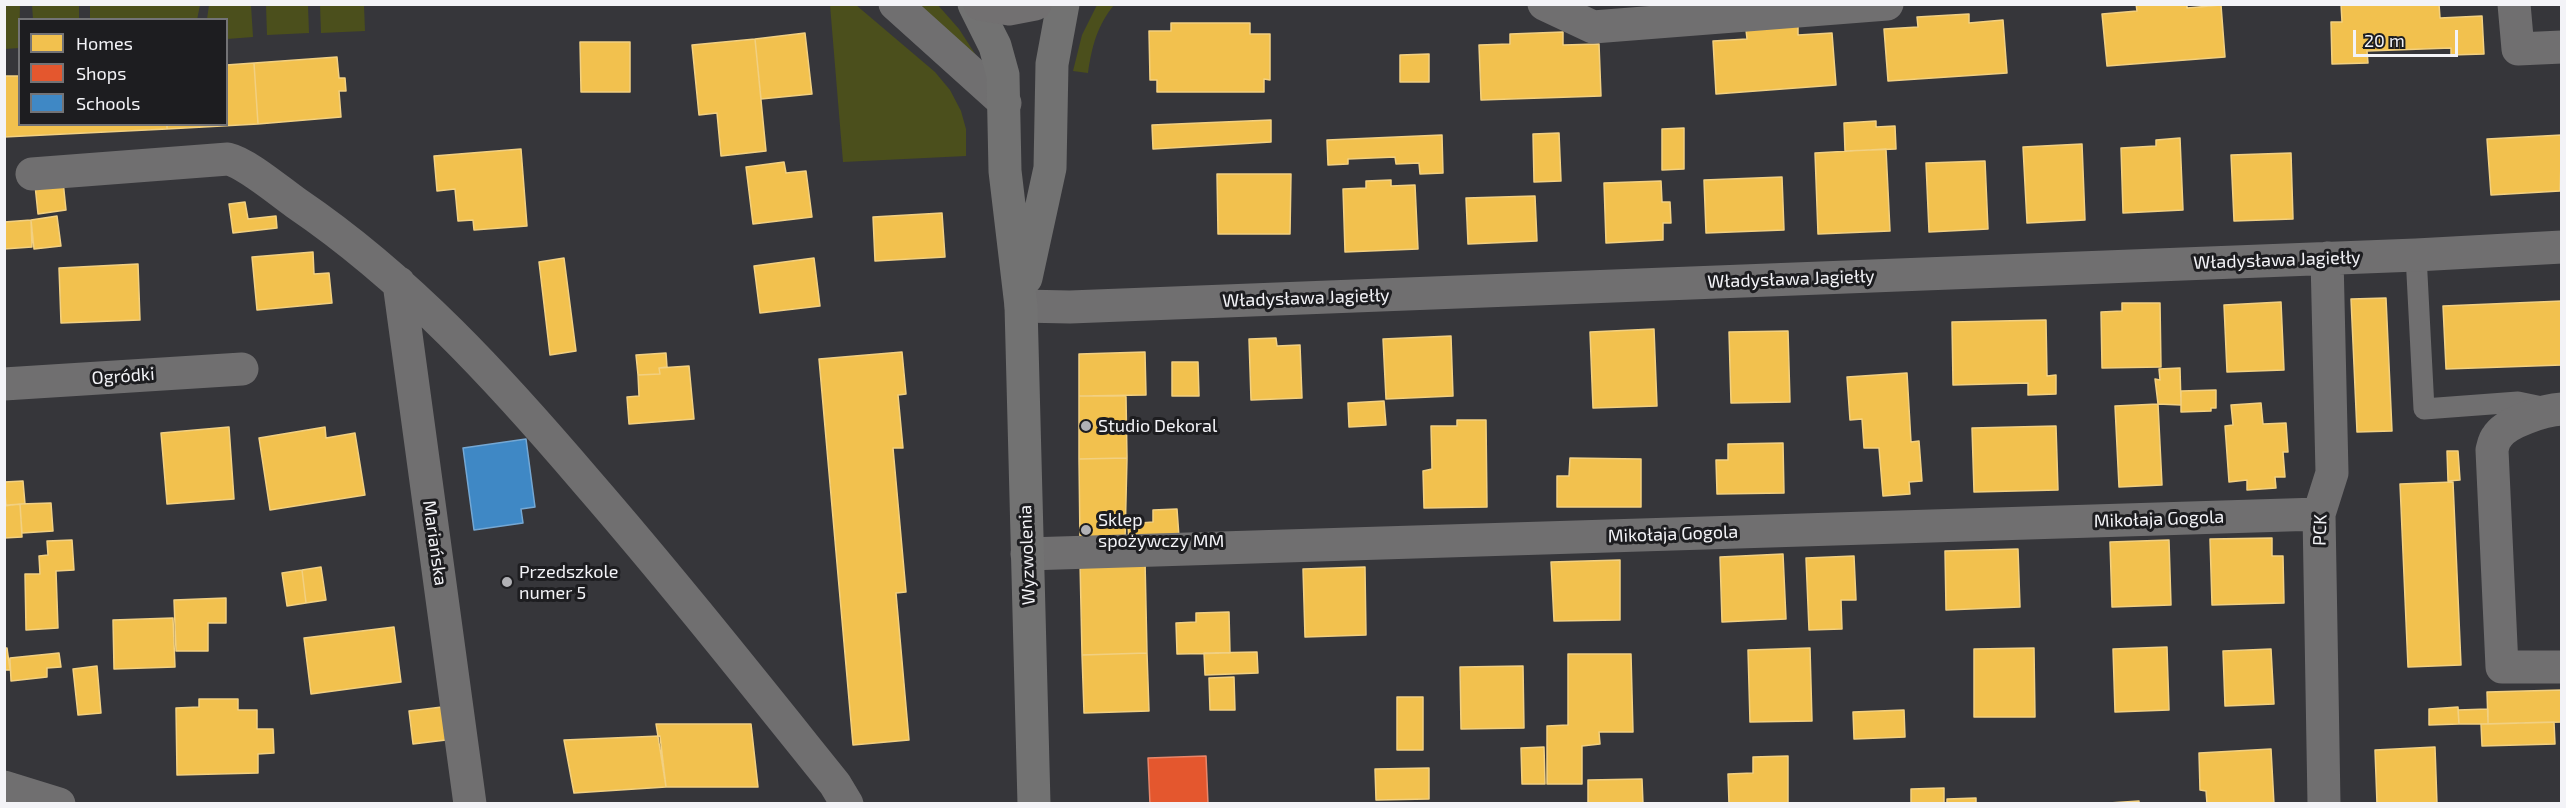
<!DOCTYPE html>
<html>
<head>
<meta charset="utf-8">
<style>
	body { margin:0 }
	#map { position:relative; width:2566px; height:808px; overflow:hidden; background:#36363a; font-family:"Exo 2",sans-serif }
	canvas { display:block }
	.frame { position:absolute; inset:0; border:6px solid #f3f3f7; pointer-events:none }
	.legend { position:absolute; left:18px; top:18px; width:210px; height:108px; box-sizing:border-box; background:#1d1d20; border:2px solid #737376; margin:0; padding:8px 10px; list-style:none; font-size:18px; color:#f3f3f7 }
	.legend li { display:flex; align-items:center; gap:12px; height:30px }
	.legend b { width:30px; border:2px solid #737376 }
	.scale { position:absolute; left:2353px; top:30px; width:105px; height:27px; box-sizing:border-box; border:3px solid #f3f3f7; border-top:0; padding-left:8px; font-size:18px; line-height:21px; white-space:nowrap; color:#f3f3f7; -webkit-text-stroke:4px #1d1d20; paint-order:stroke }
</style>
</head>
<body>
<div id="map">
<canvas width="2566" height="808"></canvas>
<div class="frame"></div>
<ul class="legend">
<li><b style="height:16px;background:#f2c14e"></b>Homes</li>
<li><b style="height:16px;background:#e4572e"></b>Shops</li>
<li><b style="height:16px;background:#3f88c5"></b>Schools</li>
</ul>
<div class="scale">20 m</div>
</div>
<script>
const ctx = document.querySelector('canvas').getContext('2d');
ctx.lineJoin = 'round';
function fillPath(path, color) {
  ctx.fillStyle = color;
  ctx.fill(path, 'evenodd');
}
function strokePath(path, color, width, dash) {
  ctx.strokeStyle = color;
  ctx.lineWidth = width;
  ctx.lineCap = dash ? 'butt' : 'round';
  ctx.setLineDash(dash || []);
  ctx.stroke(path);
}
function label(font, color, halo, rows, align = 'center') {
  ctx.font = font + ' "Exo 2",sans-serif';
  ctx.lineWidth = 6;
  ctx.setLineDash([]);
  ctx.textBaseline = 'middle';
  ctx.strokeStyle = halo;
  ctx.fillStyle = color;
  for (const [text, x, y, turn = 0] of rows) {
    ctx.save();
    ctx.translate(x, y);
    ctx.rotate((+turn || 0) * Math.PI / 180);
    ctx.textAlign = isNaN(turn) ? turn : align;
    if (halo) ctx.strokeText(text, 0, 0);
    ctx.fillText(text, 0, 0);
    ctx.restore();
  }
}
const green = new Path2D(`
	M5,4L20,5L19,48L5,49Z
	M937,4L959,29L979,60L916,5Z
	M32,5H79V19H33Z
	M90,5V4L200,5L197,20L90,19Z
	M209,5H251L253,37L227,39L226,20L207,19Z
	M266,5H308L309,33L267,35Z
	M320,5H364L365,31L321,33Z
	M830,5H856L935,72L950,90L961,111L966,129V156L843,162Z
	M1097,5H1114C1097,26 1092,46 1088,73L1073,71L1082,35Z`);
const homes = new Path2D(`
	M2136,4H2187V8L2221,5L2225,57L2107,66L2102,14L2137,11Z
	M2341,4H2439L2440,18L2482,16L2484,54L2451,55V48L2367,51L2368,63L2332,64L2331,22H2342Z
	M1969,14V23L2003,20L2007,73L1888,81L1884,29L1918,27L1917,17Z
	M1171,23H1250V34H1270V80L1264,79V92H1157V80H1150L1149,31H1171Z
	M1798,26V35L1832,33L1836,85L1716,94L1713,41L1747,39L1746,30Z
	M1563,32V45L1599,44L1601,96L1481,100L1479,45L1510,44V34Z
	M805,33L812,94L761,99L755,39Z
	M755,39L766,151L721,156L717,113L699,115L692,45Z
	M580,42H630V92H581Z
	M1429,54V82H1400V55Z
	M337,57L339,78H345L346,91H339L341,117L258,124L254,63Z
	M254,63L258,124L167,129V124H226V65Z
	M4,76H20V124H167V129L4,137Z
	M1271,120V142L1153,149L1152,125Z
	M1876,121V127L1895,126L1896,149L1845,151L1844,123Z
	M1684,128V169L1662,170V129Z
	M1559,133L1561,181L1534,182L1533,134Z
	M1442,135L1443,173L1420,174L1419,163L1396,164L1395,157L1348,159V164L1328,165L1327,140Z
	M2562,135L2560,191L2491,195L2487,139Z
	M2180,138L2183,210L2123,213L2121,148L2156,146V140Z
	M2082,144L2085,220L2027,223L2023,147Z
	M521,149L527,226L474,230L473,220L458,221L455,189L437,191L434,156Z
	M1886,149L1890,231L1818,234L1815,153Z
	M2291,153L2293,219L2234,221L2231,155Z
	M1985,161L1988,229L1929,232L1926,163Z
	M784,162L786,173L806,171L812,217L753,224L746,167Z
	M1217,174H1291L1290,234H1218Z
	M1782,177L1784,230L1706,233L1704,180Z
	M1391,180V186L1415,185L1418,249L1345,252L1343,189L1366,188V181Z
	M63,181L66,210L38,214L35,185Z
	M1661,181L1662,202H1670L1671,223H1663V240L1606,243L1604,183Z
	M1535,196L1537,241L1468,244L1466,198Z
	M245,202L248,219L276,216L277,228L233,233L229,204Z
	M942,213L945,257L875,261L873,217Z
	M57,216L61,246L34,249L31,220Z
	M31,220L32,247L4,249V222Z
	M313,252L314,274L329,273L332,303L257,310L252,257Z
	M564,258L576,351L550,355L539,262Z
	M814,258L820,306L760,313L754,266Z
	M138,264L140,320L61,323L59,268Z
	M2386,298L2392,431L2357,432L2351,299Z
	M2562,301V365L2446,369L2443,306Z
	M2281,302L2284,370L2227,372L2224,305Z
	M2122,303H2160L2161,367L2102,368L2101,312L2122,311Z
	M2046,320L2047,376L2056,375V394L2028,395V383L1953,385L1952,322Z
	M1654,329L1657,406L1593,408L1590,332Z
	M1788,331L1790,402L1731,403L1729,332Z
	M1451,336L1453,396L1386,399L1383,339Z
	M1276,338L1277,346L1300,345L1302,398L1251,400L1249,339Z
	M902,352L906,394L898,395L903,448H893L906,592L896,593L909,740L853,745L819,359Z
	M1145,352L1146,395L1079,396V354Z
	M666,353L667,367L659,368L660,374L638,375L636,355Z
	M1172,362H1198L1199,396H1172Z
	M689,366L694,419L629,424L627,397L639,396L638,375L660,374L659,368Z
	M2180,368L2181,405L2158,404L2155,379L2160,380L2159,369Z
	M1907,373L1911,442L1919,441L1922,481L1909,482L1910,494L1883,496L1879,448H1864L1862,419L1850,420L1847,377Z
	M2216,390V408H2211V411L2181,412V391Z
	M1079,396H1126L1127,458L1079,459Z
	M1384,401L1386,425L1349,427L1348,403Z
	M2261,403L2263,424L2286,423L2288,452H2283L2285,477H2275L2276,488L2247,490V480L2229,482L2225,426L2233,425L2231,405Z
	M2158,404L2162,485L2119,487L2115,406Z
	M1457,420H1486L1487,507L1424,508L1423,471L1432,469L1431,426H1457Z
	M2056,426L2058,490L1974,492L1972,428Z
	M229,427L234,499L167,504L161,433Z
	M325,427L326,438L355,433L365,495L270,510L259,438Z
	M1783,443L1784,493L1717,494L1716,460H1728V444Z
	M2447,451H2458L2460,480L2448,481Z
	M1127,458L1125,541L1080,542L1079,459Z
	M1570,458L1641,459V507H1557V476H1569Z
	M23,481L25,504L6,505L4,482Z
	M2453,482L2461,665L2408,667L2400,484Z
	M51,503L53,531L22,533L20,504Z
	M20,504L22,537L4,538V506Z
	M1177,509L1179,537L1129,541L1128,524L1153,522V510Z
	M2272,538V556H2283L2284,603L2212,605L2210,539Z
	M72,540L74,570L56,571L58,628L26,630L25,574H40L39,556L48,555L47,541Z
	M2169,540L2171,605L2112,607L2110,542Z
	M2018,549L2020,607L1946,610L1945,551Z
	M1783,554L1786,619L1722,622L1720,557Z
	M1854,556L1856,600H1841L1842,629L1809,630L1806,558Z
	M1145,560L1147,653L1082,655L1080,562Z
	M1620,560V620L1554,621L1551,562Z
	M321,567L326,600L306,603L302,570Z
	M1365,567L1366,635L1305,637L1303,569Z
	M302,570L306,603L287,606L282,573Z
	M226,598V623H208V651H176L174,600Z
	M1229,612L1230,653L1177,654L1176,623L1196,622V613Z
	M173,618L175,667L114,669L113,620Z
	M394,627L401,682L311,694L304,638Z
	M2167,647L2169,710L2115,712L2113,649Z
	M4,648H7L10,670H4Z
	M1810,648L1812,721L1750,722L1748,650Z
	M2034,648L2035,717H1974V649Z
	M2271,649L2274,704L2225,706L2223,651Z
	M1257,652L1258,673L1205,675L1204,653Z
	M59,653L61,667L47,668V677L11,681L10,658Z
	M1147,653L1149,711L1084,713L1082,655Z
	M1568,654H1631L1633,732H1599L1600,744L1582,746V784H1547V726L1568,725Z
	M97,666L101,713L78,715L73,669Z
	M1523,666L1524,728L1461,729L1460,667Z
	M1234,677L1235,710H1210L1209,678Z
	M2562,690V722L2488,724L2487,692Z
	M1397,697H1423V750H1397Z
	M199,699H238V710H257V729H273L274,753L258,754V773L177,775L176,708L199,707Z
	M442,707L446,740L413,744L409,711Z
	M2458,707L2459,724L2429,725V709Z
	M2488,709V724H2459L2458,710Z
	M1904,710L1905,737L1854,739L1853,712Z
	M2554,722L2555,744L2482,746L2481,724Z
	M656,724H751L758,787H666Z
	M660,736L666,787L574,793L564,740Z
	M1544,747L1545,784H1522L1521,748Z
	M2435,747L2437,804H2377L2375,750Z
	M2271,749L2274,804H2207L2206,791L2200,790L2199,753Z
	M1788,756V804H1729L1728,774L1753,773V757Z
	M1429,768V799L1376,800L1375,769Z
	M1642,779L1643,804H1588V780Z
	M1944,788V804H1911V789Z
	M1976,798V804H1947V799Z
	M2139,801V804H2094Z`);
const shops = new Path2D(`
	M1206,756L1208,804H1150L1148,758Z`);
const schools = new Path2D(`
	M526,439L535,507L521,509L523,523L474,530L463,448Z`);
const service = new Path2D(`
	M2416,255L2424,409L2518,402L2547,408`);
const minor = new Path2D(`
	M1544,4L1593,27L1887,4
	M2514,4L2518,49L2562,47
	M32,174L228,159C246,163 279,191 296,203C408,279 500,380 587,482C672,580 753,682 835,784L847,804
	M399,283L470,804
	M1021,306L1070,307L2416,255L2562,247
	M4,384L242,369
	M2562,409C2544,410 2506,422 2497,437C2494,440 2493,446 2492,450L2502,667H2562
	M1027,554L2319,514
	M4,787L59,804
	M2324,804L2319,514L2332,473L2327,258`);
const tertiary = new Path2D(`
	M895,4L1005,103`);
const secondary = new Path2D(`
	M974,4L995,46L1003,75L1005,171L1021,306L1034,804
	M1026,278L1050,168L1052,64L1063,4`);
const primary = new Path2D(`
	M980,4L1009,9L1035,4`);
const markers = [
	[1086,426,6,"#b1b1b5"],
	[1086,530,6,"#b1b1b5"],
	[507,582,6,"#b1b1b5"]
];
const streetNames = [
	["Władysława Jagiełły",2277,260,-2],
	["Władysława Jagiełły",1791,279,-2],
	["Władysława Jagiełły",1306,298,-2],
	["Ogródki",123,376,-4],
	["Mikołaja Gogola",2159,519,-2],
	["PCK",2320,530,-88],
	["Mikołaja Gogola",1673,534,-2],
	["Mariańska",435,543,82],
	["Wyzwolenia",1027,555,-92]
];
const poiNames = [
	["Studio Dekoral",1098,426],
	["Sklep",1098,520],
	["spożywczy MM",1098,541],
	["Przedszkole",519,572],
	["numer 5",519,593]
];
fillPath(green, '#4b4f1c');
fillPath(homes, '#f2c14e');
strokePath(homes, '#f2d081', 1.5);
fillPath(shops, '#e4572e');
strokePath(shops, '#e8866a', 1.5);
fillPath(schools, '#3f88c5');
strokePath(schools, '#75a8d4', 1.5);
strokePath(service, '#706f70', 21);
strokePath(minor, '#706f70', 33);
strokePath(tertiary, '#706f70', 33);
strokePath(secondary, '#727272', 33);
strokePath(primary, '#727071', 33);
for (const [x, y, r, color] of markers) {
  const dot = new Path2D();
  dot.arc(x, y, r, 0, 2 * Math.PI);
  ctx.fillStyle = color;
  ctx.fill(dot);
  strokePath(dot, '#1d1d20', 2);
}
label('18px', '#f3f3f7', '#1d1d20', streetNames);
label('18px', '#f3f3f7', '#1d1d20', poiNames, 'left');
</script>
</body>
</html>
